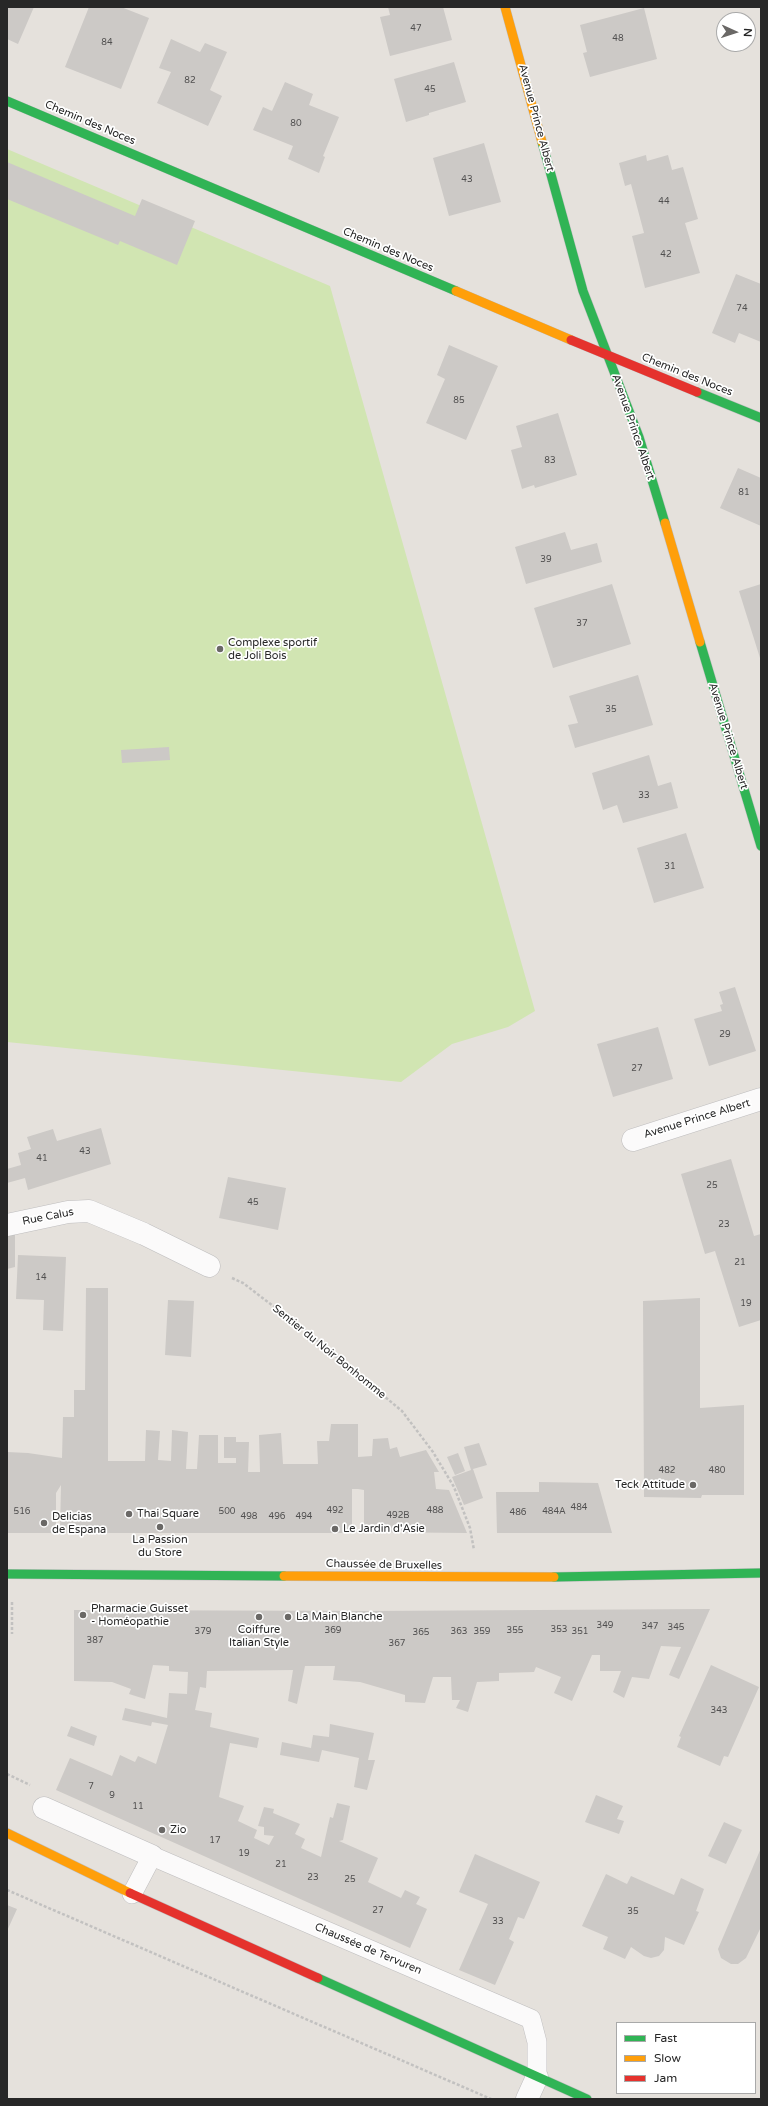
<!DOCTYPE html>
<html>
<head>
<meta charset="utf-8">
<style>
	body { margin:0 }
	#map { position:relative; width:768px; height:2106px; overflow:hidden; background:#e5e1dc; font-family:"Varela Round",sans-serif }
	canvas { display:block }
	.frame { position:absolute; inset:0; border:8px solid #272727; pointer-events:none }
	.legend { position:absolute; left:616px; top:2022px; width:140px; height:72px; box-sizing:border-box; background:#fff; border:1px solid #a9a9a9; margin:0; padding:5px 7px; list-style:none; font-size:12px; color:#272727 }
	.legend li { display:flex; align-items:center; gap:8px; height:20px }
	.legend b { width:20px; border:1px solid #a9a9a9 }
	.north { position:absolute; left:716px; top:12px; width:40px; height:40px; box-sizing:border-box; background:#fff; border:1px solid #a9a9a9; border-radius:50%; rotate:93deg; font-size:11px; font-weight:700; line-height:16px; text-align:center; color:#272727 }
	.north::after { content:''; display:block; margin:auto; width:14px; height:18px; background:#6a6866; clip-path:polygon(50% 0,100% 100%,50% 72%,0 100%) }
</style>
</head>
<body>
<div id="map">
<canvas width="768" height="2106"></canvas>
<div class="frame"></div>
<ul class="legend">
<li><b style="height:5px;background:#30b455"></b>Fast</li>
<li><b style="height:5px;background:#ff9f0a"></b>Slow</li>
<li><b style="height:5px;background:#e5322d"></b>Jam</li>
</ul>
<div class="north">N</div>
</div>
<script>
const ctx = document.querySelector('canvas').getContext('2d');
ctx.lineJoin = 'round';
function fillPath(path, color) {
  ctx.fillStyle = color;
  ctx.fill(path, 'evenodd');
}
function strokePath(path, color, width, dash) {
  ctx.strokeStyle = color;
  ctx.lineWidth = width;
  ctx.lineCap = dash ? 'butt' : 'round';
  ctx.setLineDash(dash || []);
  ctx.stroke(path);
}
function label(font, color, halo, rows, align = 'center') {
  ctx.font = font + ' "Varela Round",sans-serif';
  ctx.lineWidth = 3.5;
  ctx.setLineDash([]);
  ctx.textBaseline = 'middle';
  ctx.strokeStyle = halo;
  ctx.fillStyle = color;
  for (const [text, x, y, turn = 0] of rows) {
    ctx.save();
    ctx.translate(x, y);
    ctx.rotate((+turn || 0) * Math.PI / 180);
    ctx.textAlign = isNaN(turn) ? turn : align;
    if (halo) ctx.strokeText(text, 0, 0);
    ctx.fillText(text, 0, 0);
    ctx.restore();
  }
}
const pitch = new Path2D(`
	M7,149L330,286L535,1011L508,1027L452,1044L401,1082L7,1042Z`);
const building = new Path2D(`
	M7,7H34L18,44L7,39Z
	M89,7H121L149,18L121,89L65,67Z
	M388,7H443L452,40L390,56L380,17L390,15Z
	M644,8L657,59L590,77L583,53L587,52L580,25Z
	M171,39L200,52L205,43L227,52L210,90L222,96L208,126L157,103L171,72L159,68Z
	M454,62L466,102L429,113V115L406,122L394,79Z
	M285,82L313,94L309,105L339,117L323,156L325,157L319,173L288,159L293,146L253,130L263,107L272,111Z
	M484,143L501,202L449,216L433,158Z
	M646,155L647,161L668,155L672,170L683,167L698,219L685,223L700,273L645,288L632,236L644,233L631,184L625,186L619,163Z
	M7,162L135,216L142,199L195,221L177,265L120,241L118,245L7,199Z
	M736,274L761,284V342L739,333L735,343L712,333Z
	M449,345L498,366L466,440L426,423L445,379L437,375Z
	M558,413L577,475L535,488L534,485L522,489L511,450L522,447L516,426Z
	M738,468L761,478V526L720,508Z
	M565,532L571,550L597,543L602,562L526,584L515,547Z
	M612,584L631,644L553,668L534,608Z
	M761,584V658H760L739,591Z
	M638,675L653,725L575,748L568,725L578,723L569,696Z
	M169,747L170,760L122,763L121,750Z
	M649,755L658,786L671,782L678,808L623,823L617,805L603,810L592,773Z
	M686,833L704,888L654,903L637,848Z
	M735,987L756,1051L709,1066L694,1019L722,1011L720,1005L723,1004L719,992Z
	M658,1027L673,1079L613,1097L597,1044Z
	M101,1128L111,1164L28,1190L25,1178L7,1183V1169L21,1165L18,1153L31,1149L27,1137L53,1129L57,1141Z
	M731,1159L754,1236L761,1234V1320L739,1327L715,1251L705,1254L681,1174Z
	M228,1177L286,1188L278,1230L219,1218Z
	M15,1232V1267L7,1269V1234Z
	M18,1255L66,1257L63,1331L43,1330L44,1300L16,1299Z
	M86,1288H108V1461H145L146,1430L160,1431L158,1460L171,1461L172,1430L188,1432L186,1469H197L199,1435H218V1463H236V1458H224V1437H236V1442H249L248,1472H260L259,1435L281,1433L283,1464H318L317,1441H329L331,1424H358V1457L372,1456L373,1439L388,1438L390,1449L397,1447L400,1457L426,1450L439,1472H434L436,1489L449,1490L467,1533L364,1532V1490L358,1489H352V1533H60L61,1485L56,1493V1533H7V1452L28,1453L62,1458L63,1417H74V1390H85Z
	M700,1298V1408L744,1405V1495H702L701,1498L644,1497L643,1301Z
	M168,1300L194,1301L191,1357L165,1355Z
	M479,1443L487,1465L473,1469L483,1498L464,1505L452,1477L471,1470L464,1447Z
	M458,1453L465,1471L455,1475L447,1457Z
	M539,1482L598,1483L612,1533H497L496,1492H539Z
	M710,1609L679,1679L669,1675L681,1647L661,1646L649,1679L632,1677L624,1698L613,1692L621,1671H600V1655H592L572,1701L554,1693L561,1677L536,1667L534,1672L499,1673V1681L477,1682L468,1712L456,1708L460,1700H452L451,1677H433L425,1703L405,1702V1695L360,1682L333,1680L335,1666H305L297,1704L288,1701L293,1670L207,1671L206,1688L200,1687L195,1710L212,1713L210,1727L259,1738L257,1748L230,1743L219,1797L244,1806L238,1821L257,1830L254,1838L269,1845L274,1836L264,1835V1827L258,1826L264,1807L274,1809L273,1813L300,1824L295,1834L305,1839L301,1848L321,1857L330,1817L333,1818L337,1803L350,1806L343,1840L339,1841L378,1858L368,1882L401,1898L405,1890L420,1897L416,1904L427,1909L410,1948L56,1790L70,1758L112,1776L120,1755L135,1762L138,1756L156,1764L168,1725L152,1722L151,1726L122,1720L125,1708L167,1718L169,1693L187,1694L188,1672L169,1671V1666L153,1665L145,1699L129,1694L131,1689L112,1682L74,1681V1610L369,1611Z
	M711,1665L759,1687L728,1757L724,1756L720,1766L677,1747L681,1737L679,1736Z
	M330,1724L374,1733L368,1760H375L367,1790L354,1787L359,1758L322,1750L319,1762L280,1755L282,1742L311,1748L313,1735L329,1737Z
	M71,1726L97,1736L94,1746L67,1736Z
	M596,1795L623,1806L617,1819L624,1821L619,1834L585,1822Z
	M724,1822L742,1830L726,1864L708,1856Z
	M761,1848V1927L746,1958L738,1964H731L721,1958L718,1949Z
	M475,1854L540,1882L524,1919L518,1917L509,1939L514,1942L495,1985L459,1970L488,1904L459,1892Z
	M606,1874L627,1884L631,1876L674,1895L681,1878L704,1889L696,1911L699,1912L684,1945L665,1937L664,1950L659,1956L651,1958L644,1956L631,1947L625,1959L603,1949L608,1937L582,1926Z
	M7,1905L17,1909L7,1931Z`);
const path = new Path2D(`
	M232,1278L243,1283L298,1325L402,1411L433,1452L454,1487L470,1528L474,1550
	M12,1602V1634
	M7,1774L30,1785
	M7,1890L491,2099`);
const lane = new Path2D(`
	M132,1894L152,1856L531,2019L537,2042V2077`);
const street = new Path2D(`
	M633,1140L761,1099
	M7,1225L68,1212L89,1211L144,1234L209,1266
	M44,1808L152,1856
	M527,2099L537,2077`);
const fast = new Path2D(`
	M7,101L456,291
	M542,142L583,291L639,437L665,523
	M697,392L761,418
	M700,642L761,846
	M7,1574L284,1576
	M554,1577L761,1573
	M318,1978L587,2099`);
const slow = new Path2D(`
	M505,7L542,142
	M456,291L571,340
	M665,523L700,642
	M284,1576L554,1577
	M7,1833L130,1893`);
const jam = new Path2D(`
	M571,340L697,392
	M130,1893L318,1978`);
const markers = [
	[220,649,4,"#6a6866"],
	[693,1485,4,"#6a6866"],
	[129,1514,4,"#6a6866"],
	[44,1523,4,"#6a6866"],
	[160,1527,4,"#6a6866"],
	[335,1529,4,"#6a6866"],
	[83,1615,4,"#6a6866"],
	[259,1617,4,"#6a6866"],
	[288,1617,4,"#6a6866"],
	[162,1830,4,"#6a6866"]
];
const numberNames = [
	["47",416,29],
	["48",618,39],
	["84",107,43],
	["82",190,81],
	["45",430,90],
	["80",296,124],
	["43",467,180],
	["44",664,202],
	["42",666,255],
	["74",742,309],
	["85",459,401],
	["83",550,461],
	["81",744,493],
	["39",546,560],
	["37",582,624],
	["35",611,710],
	["33",644,796],
	["31",670,867],
	["29",725,1035],
	["27",637,1069],
	["43",85,1152],
	["41",42,1159],
	["25",712,1186],
	["45",253,1203],
	["23",724,1225],
	["21",740,1263],
	["14",41,1278],
	["19",746,1304],
	["482",667,1471],
	["480",717,1471],
	["484",579,1508],
	["492",335,1511],
	["488",435,1511],
	["516",22,1512],
	["500",227,1512],
	["484A",554,1512],
	["486",518,1513],
	["492B",398,1516],
	["498",249,1517],
	["496",277,1517],
	["494",304,1517],
	["349",605,1626],
	["347",650,1627],
	["345",676,1628],
	["353",559,1630],
	["369",333,1631],
	["355",515,1631],
	["379",203,1632],
	["363",459,1632],
	["359",482,1632],
	["351",580,1632],
	["365",421,1633],
	["387",95,1641],
	["367",397,1644],
	["343",719,1711],
	["7",91,1787],
	["9",112,1796],
	["11",138,1807],
	["17",215,1841],
	["19",244,1854],
	["21",281,1865],
	["23",313,1878],
	["25",350,1880],
	["27",378,1911],
	["35",633,1912],
	["33",498,1922]
];
const streetNames = [
	["Avenue Prince Albert",536,118,75],
	["Chemin des Noces",90,123,23],
	["Chemin des Noces",388,250,23],
	["Chemin des Noces",687,375,22],
	["Avenue Prince Albert",633,427,71],
	["Avenue Prince Albert",728,736,73],
	["Avenue Prince Albert",697,1119,-17],
	["Rue Calus",48,1217,-11],
	["Sentier du Noir Bonhomme",329,1352,39],
	["Chaussée de Bruxelles",384,1565,1],
	["Chaussée de Tervuren",368,1949,23]
];
const poiNames = [
	["Complexe sportif",228,643],
	["de Joli Bois",228,656],
	["Teck Attitude",685,1485,"right"],
	["Thai Square",137,1514],
	["Delicias",52,1517],
	["de Espana",52,1530],
	["Le Jardin d'Asie",343,1529],
	["La Passion",160,1540,"center"],
	["du Store",160,1553,"center"],
	["Pharmacie Guisset",91,1609],
	["- Homéopathie",91,1622],
	["La Main Blanche",296,1617],
	["Coiffure",259,1630,"center"],
	["Italian Style",259,1643,"center"],
	["Zio",170,1830]
];
fillPath(pitch, '#d1e5b2');
fillPath(building, '#ccc9c6');
strokePath(lane, '#bebdbe', 20);
strokePath(street, '#bebdbe', 23);
strokePath(fast, '#bebdbe', 10);
strokePath(slow, '#bebdbe', 10);
strokePath(jam, '#bebdbe', 10);
strokePath(path, '#c2c1c0', 2.5, [3, 2]);
strokePath(lane, '#fbfafa', 19);
strokePath(street, '#fbfafa', 22);
strokePath(fast, '#30b455', 9);
strokePath(slow, '#ff9f0a', 9);
strokePath(jam, '#e5322d', 9);
for (const [x, y, r, color] of markers) {
  const dot = new Path2D();
  dot.arc(x, y, r, 0, 2 * Math.PI);
  ctx.fillStyle = color;
  ctx.fill(dot);
  strokePath(dot, '#fff', 1.5);
}
label('9px', '#515050', null, numberNames);
label('11px', '#272727', '#fff', streetNames);
label('11px', '#272727', '#fff', poiNames, 'left');
</script>
</body>
</html>
